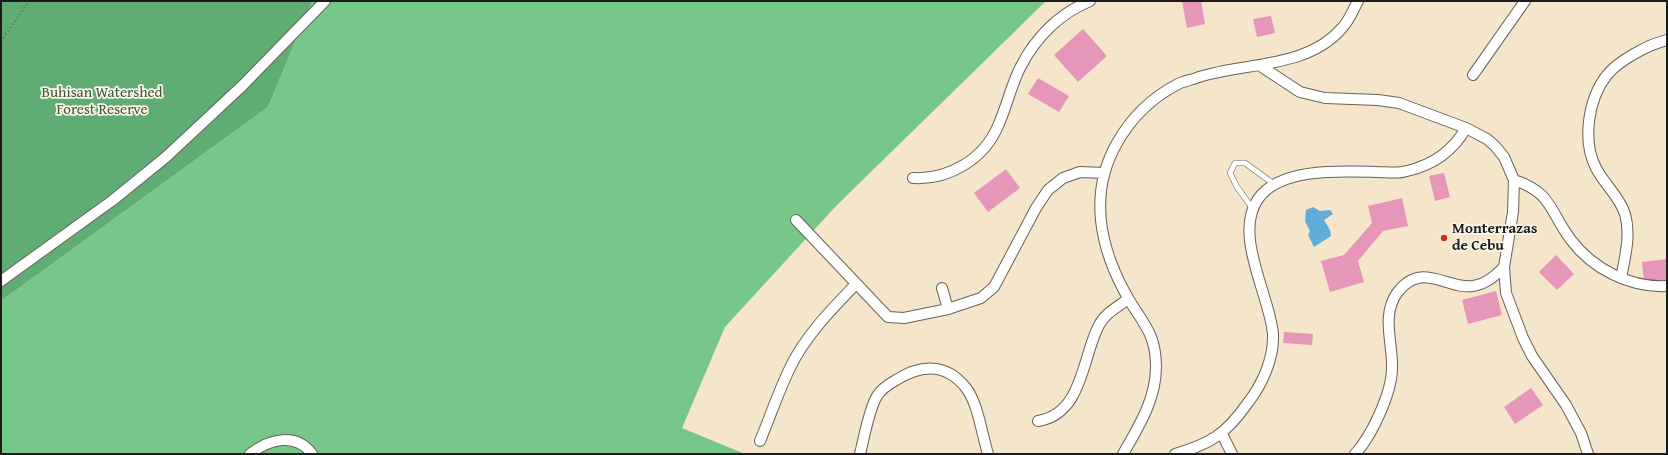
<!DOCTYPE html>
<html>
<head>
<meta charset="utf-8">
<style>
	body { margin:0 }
	#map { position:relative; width:1668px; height:455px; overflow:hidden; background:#f5e5cb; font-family:"Gentium Book Plus",serif }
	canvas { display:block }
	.frame { position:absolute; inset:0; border:2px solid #1c1c1c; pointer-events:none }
</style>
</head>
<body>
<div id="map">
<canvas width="1668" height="455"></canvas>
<div class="frame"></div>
</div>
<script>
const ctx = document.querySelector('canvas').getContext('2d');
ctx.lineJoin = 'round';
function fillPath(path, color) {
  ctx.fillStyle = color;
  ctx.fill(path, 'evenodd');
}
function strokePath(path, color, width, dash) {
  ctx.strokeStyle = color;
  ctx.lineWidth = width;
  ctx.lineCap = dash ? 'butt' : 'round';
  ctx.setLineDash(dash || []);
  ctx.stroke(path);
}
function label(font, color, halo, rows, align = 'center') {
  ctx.font = font + ' "Gentium Book Plus",serif';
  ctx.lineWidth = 3.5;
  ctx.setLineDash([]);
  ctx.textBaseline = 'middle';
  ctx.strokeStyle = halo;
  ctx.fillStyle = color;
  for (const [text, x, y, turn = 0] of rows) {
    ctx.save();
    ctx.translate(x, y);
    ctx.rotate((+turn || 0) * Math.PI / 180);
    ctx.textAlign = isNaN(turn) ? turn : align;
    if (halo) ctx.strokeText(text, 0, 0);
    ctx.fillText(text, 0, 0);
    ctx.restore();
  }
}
const green = new Path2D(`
	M312,1H1046L836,206L725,327L682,428L745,454H1V301L268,107Z`);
const forest = new Path2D(`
	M1,1H312L268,107L1,301Z`);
const water = new Path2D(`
	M1313,207L1320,211L1330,210L1333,214L1324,220L1330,230L1331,236L1314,247L1308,235L1310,231L1305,221L1306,210Z`);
const building = new Path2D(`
	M1182,1H1201L1205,24L1187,28Z
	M1271,16L1275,33L1257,37L1253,19Z
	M1083,29L1107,56L1078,82L1054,55Z
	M1038,78L1069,96L1059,112L1028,94Z
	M1006,169L1020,188L988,212L974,193Z
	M1444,173L1450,197L1435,201L1429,176Z
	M1402,198L1408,226L1383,231L1358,261L1364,282L1330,292L1321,261L1344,255L1372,223L1368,206Z
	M1556,255L1574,274L1557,290L1539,272Z
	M1667,259V280L1644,282L1642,262Z
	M1496,291L1502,315L1468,324L1462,300Z
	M1284,332L1313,334L1312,345L1283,343Z
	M1531,388L1543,405L1515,424L1504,407Z`);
const path = new Path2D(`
	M1,41L29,1`);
const lane = new Path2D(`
	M1253,209L1237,187L1230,173L1235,163H1245L1274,184`);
const street = new Path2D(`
	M1259,65L1300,92L1325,98L1378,100L1399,103L1466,128L1487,139L1495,146L1504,157L1514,180L1513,212L1504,267L1506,293L1523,338L1532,356L1566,405L1581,433L1588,454
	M1473,75L1525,1
	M913,178C949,180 984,159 998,126C1007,106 1011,85 1021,66C1036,37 1060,13 1090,1
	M1514,180C1553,193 1549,211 1571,240C1593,269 1630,288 1667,286
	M796,220L888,317L904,318L948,309
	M1621,278C1625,257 1631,235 1625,214C1620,197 1604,184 1596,168C1582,141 1588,99 1607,75C1618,61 1649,44 1667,40
	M1,281L113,200L166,157L242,86L325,1
	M942,288L948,309L981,298L994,287L1036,208L1048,190L1063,178L1080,172L1104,173
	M1038,421C1083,414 1082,357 1099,325C1105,313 1118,307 1128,299
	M1222,434L1232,454
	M760,441C770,417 778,393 789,370C804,337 831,310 856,284
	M250,454C269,439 296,432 312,454
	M860,454C864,438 869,409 877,396C881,389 889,384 896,380C920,365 946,362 966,388C978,403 982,435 988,454
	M1123,454C1139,426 1156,399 1156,367C1156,333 1143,324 1128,298C1100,249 1088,194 1117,143C1131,118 1153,97 1178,84C1184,81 1192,80 1199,77C1245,62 1307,69 1342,28C1349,21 1353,10 1358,1
	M1175,454C1210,444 1226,434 1247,404C1262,385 1274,359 1273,334C1270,296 1233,235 1258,199C1280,167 1343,171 1377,172C1386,172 1398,174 1407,171C1433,165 1453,151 1466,128
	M1355,454C1372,436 1392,392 1392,368C1393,343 1381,316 1397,293C1421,260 1447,290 1473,286C1486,284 1495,276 1504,267`);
const markers = [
	[1444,238,4,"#c8321e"]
];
const parkNames = [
	["Buhisan Watershed",102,93],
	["Forest Reserve",102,110]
];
const poiNames = [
	["Monterrazas",1452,229],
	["de Cebu",1452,246]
];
fillPath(green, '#76c789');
fillPath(forest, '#60ac75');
fillPath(water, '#61adda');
fillPath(building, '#e596b9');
strokePath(lane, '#686259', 6);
strokePath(street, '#686259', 12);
strokePath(path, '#686259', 2, [1, 3]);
strokePath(lane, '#fff', 5);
strokePath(street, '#fff', 10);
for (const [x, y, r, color] of markers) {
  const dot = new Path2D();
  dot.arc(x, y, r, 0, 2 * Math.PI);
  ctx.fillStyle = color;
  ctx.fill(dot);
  strokePath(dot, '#fcf5e5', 1.5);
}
label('15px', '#3c5842', '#fcf5e5', parkNames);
label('bold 15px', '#1c1c1c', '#fcf5e5', poiNames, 'left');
</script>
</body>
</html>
